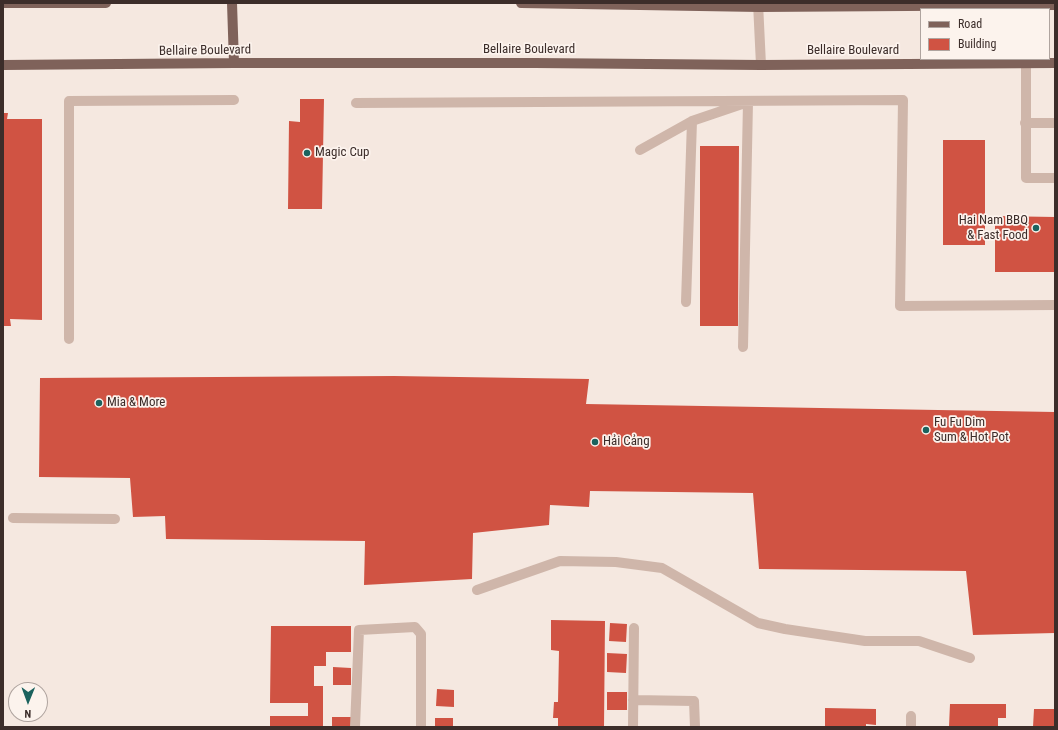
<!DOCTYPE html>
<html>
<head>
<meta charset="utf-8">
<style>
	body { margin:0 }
	#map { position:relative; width:1058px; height:730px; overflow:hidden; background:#f5e8e0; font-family:"Roboto Condensed",sans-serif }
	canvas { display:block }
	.frame { position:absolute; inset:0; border:4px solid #3c2d2a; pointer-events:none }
	.legend { position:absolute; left:920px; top:8px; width:130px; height:52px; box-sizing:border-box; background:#fcf3ed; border:1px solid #afa49f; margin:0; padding:5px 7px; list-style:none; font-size:12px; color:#3c2d2a }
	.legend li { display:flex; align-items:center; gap:8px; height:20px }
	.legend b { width:20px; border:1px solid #afa49f }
	.north { position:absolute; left:8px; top:682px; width:40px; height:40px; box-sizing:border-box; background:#fcf3ed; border:1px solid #afa49f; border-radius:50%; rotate:181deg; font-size:11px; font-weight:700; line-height:16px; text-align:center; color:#3c2d2a }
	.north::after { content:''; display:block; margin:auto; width:14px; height:18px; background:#1b625e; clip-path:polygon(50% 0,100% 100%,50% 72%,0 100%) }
</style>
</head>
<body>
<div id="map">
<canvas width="1058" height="730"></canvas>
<div class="frame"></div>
<ul class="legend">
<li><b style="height:5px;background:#7f625a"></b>Road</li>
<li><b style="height:11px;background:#d05343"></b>Building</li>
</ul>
<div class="north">N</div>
</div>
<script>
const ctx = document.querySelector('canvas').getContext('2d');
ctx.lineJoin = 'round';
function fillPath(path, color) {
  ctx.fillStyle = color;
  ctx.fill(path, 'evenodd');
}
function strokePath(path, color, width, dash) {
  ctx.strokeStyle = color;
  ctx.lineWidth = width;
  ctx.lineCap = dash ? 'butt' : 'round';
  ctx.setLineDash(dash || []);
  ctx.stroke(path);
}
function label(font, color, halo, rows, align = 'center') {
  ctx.font = font + ' "Roboto Condensed",sans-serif';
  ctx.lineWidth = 3.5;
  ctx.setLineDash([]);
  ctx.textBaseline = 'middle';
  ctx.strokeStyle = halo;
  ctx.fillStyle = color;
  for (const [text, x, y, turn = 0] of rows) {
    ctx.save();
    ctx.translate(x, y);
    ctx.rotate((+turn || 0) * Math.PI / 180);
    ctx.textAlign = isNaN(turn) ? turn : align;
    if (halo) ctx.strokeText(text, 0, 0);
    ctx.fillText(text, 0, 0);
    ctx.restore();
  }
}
const building = new Path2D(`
	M300,99H324L322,209H288L289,121L300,122Z
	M3,113H8L7,119H42V320L10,319L11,326H3Z
	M943,140H985V245H943Z
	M700,146H739L738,326H700Z
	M995,216L1055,217V272H995Z
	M394,376L589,379L586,404L1055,412V633L973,635L966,571L759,569L753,493L590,491L589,507L550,505L549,525L473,533L472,579L364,585L365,541L166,539L165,516L133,517L130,478L39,477L40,378Z
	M551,620L605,621L604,727H558V718H553L554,702H558L559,651L551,650Z
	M610,623L627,624L626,642L609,641Z
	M271,626H351V652H326V666H314V686H323V727H270V716H308V703H270Z
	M607,653L627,654L626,673L607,672Z
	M333,667L351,668V685H333Z
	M437,689L454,690V707L436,706Z
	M607,692H627V710H607Z
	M950,704H1006V718H998V727H949Z
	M825,708L876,709V725L866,724V727H825Z
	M1034,709H1055V727H1033Z
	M332,717H351V727H332Z
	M435,718H453V727H435Z`);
const minor = new Path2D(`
	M758,3L761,65
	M1026,63V178H1055
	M356,103L903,100L900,306L1055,305
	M1025,123H1055
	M640,150L692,121L748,102L743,347
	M686,302L692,121
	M69,339V101L234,100
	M13,518L115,519
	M477,590L560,561L616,562L662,568L758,623L785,629L865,641H919L970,658
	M633,700L694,701L695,727
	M911,716V727
	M355,727L359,630L415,627L421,634V727
	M633,727L634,628`);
const major = new Path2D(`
	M3,3H106
	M232,3L234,63
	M521,3L759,7L1055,5
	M3,65L234,63H535L761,65L1055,63`);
const markers = [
	[307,153,4,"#1b625e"],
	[1036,228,4,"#1b625e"],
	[99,403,4,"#1b625e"],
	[926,430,4,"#1b625e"],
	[595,442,4,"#1b625e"]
];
const streetNames = [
	["Bellaire Boulevard",529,50],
	["Bellaire Boulevard",205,51,-1],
	["Bellaire Boulevard",853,51]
];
const poiNames = [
	["Magic Cup",315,153],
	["Hai Nam BBQ",1028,221,"right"],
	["& Fast Food",1028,236,"right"],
	["Mia & More",107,403],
	["Fu Fu Dim",934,423],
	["Sum & Hot Pot",934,438],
	["Hải Cảng",603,442]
];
fillPath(building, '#d05343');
strokePath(minor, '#cfb6aa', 10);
strokePath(major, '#7f625a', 10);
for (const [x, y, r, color] of markers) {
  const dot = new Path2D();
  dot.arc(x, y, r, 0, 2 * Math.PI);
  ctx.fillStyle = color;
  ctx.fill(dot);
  strokePath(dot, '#fcf3ed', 1.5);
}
label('13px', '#3c2d2a', '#fcf3ed', streetNames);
label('13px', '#3c2d2a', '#fcf3ed', poiNames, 'left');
</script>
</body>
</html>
